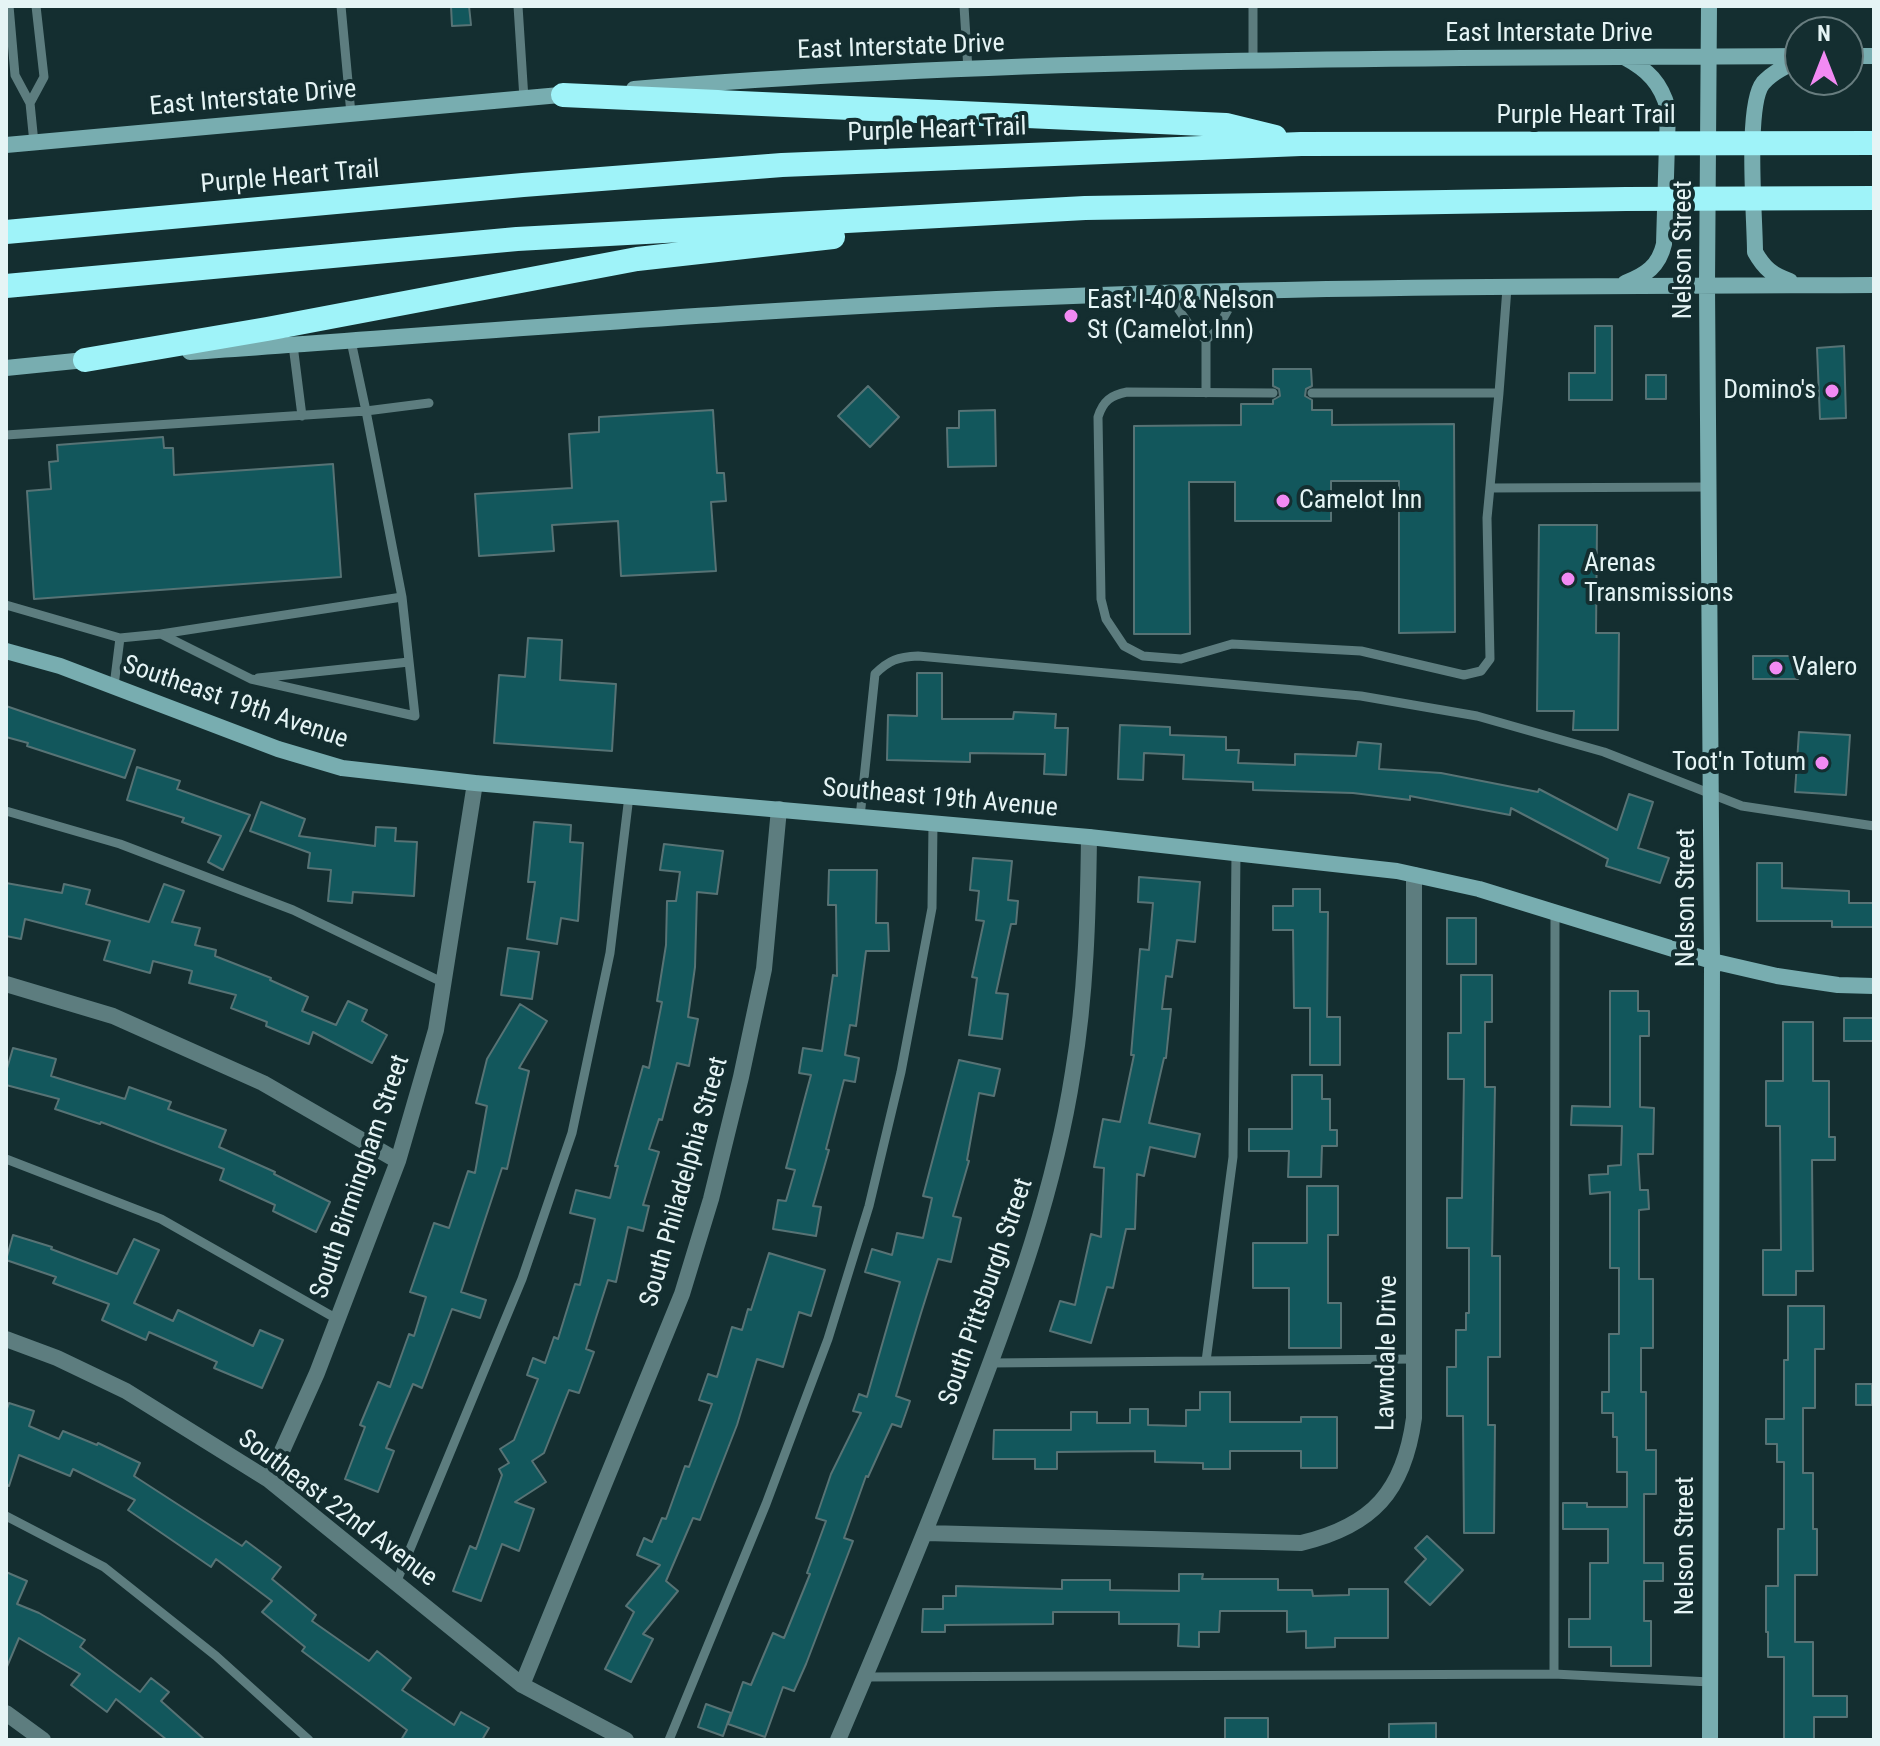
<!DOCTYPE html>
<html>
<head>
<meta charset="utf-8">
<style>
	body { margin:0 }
	#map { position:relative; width:1880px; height:1746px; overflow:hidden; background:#142e30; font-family:"Roboto Condensed",sans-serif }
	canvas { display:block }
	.frame { position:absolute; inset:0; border:8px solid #e5f4f5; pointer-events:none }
	.north { position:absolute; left:1784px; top:16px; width:80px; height:80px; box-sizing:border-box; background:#142e30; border:2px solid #687d7f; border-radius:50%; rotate:0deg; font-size:22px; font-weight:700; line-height:32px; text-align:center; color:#e5f4f5 }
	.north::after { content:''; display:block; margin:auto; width:28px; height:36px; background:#f28af3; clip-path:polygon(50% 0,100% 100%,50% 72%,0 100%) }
</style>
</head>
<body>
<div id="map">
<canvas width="1880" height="1746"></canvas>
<div class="frame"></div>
<div class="north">N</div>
</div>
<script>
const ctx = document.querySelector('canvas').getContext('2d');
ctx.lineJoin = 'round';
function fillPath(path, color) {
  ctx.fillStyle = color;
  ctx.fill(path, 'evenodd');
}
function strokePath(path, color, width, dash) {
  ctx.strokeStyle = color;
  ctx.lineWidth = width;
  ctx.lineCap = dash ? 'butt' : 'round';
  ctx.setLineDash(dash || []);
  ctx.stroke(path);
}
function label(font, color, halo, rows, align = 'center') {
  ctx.font = font + ' "Roboto Condensed",sans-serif';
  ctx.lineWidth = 8;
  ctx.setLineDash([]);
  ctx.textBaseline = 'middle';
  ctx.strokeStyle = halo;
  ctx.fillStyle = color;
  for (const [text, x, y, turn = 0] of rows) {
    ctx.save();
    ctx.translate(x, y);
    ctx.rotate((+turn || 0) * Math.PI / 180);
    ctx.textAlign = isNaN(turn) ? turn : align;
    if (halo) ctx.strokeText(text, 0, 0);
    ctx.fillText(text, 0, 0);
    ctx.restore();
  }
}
const building = new Path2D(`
	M451,6H469L471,25L452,26Z
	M1595,326H1612V400H1569V373H1595Z
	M1844,346L1846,418L1820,419L1817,348Z
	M1273,369H1311L1312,386L1306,389L1305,396L1312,400V410H1332V425L1454,424L1455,632L1399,633V481H1331V521H1235V482H1189L1190,634H1134V426L1241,425V404H1273V400L1280,396L1279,389L1273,386Z
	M1646,375H1666V399H1646Z
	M868,386L899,417L870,447L838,416Z
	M713,410L717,473H724L726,501L711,502L716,571L621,576L618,521L552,525L554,551L479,556L475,494L572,488L569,434L599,432V417Z
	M995,410L996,466L948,467L947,428H959V411Z
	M163,437L164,448H173L174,475L333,464L341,577L34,599L27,491L51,489L49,462L58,461L57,445Z
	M1539,525H1597L1596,633H1619L1618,730H1573L1574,711H1537Z
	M528,638L562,640L560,680L616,684L612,751L494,743L499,675L525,677Z
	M1753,656H1798V679H1753Z
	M917,673H942V719H1013L1014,712L1056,714L1055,728H1068L1066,775L1044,774L1045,754L970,753V762L887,760L888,715L917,716Z
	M6,706L135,750L125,778L27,746L28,743L6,737Z
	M1120,725L1170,727V735L1226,737V750H1239L1238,763L1295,765V754L1356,756L1358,742L1381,744L1379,769L1441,773L1538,792L1539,789L1617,830L1629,794L1653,802L1638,848L1669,858L1660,883L1606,866L1608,859L1511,808L1510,815L1410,796V800L1353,793L1253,790V782L1183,779L1184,755L1144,753L1143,780L1118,779Z
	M1799,732L1850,735L1846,795L1795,792Z
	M137,767L180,781L177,789L250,815L223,870L208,862L221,836L182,822L184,818L127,800Z
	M261,802L305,819L299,836L375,846L376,827L396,828L395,841L417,842L414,896L353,892L352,903L328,901L331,870L308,868L310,853L250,831Z
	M534,822L571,825L570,842L583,843L578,921L561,918L557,944L527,939L535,882H528Z
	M664,844L723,851L717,894L697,892L695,967L688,1017L698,1019L689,1066L677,1063L662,1120L659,1119L649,1149L659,1152L643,1205L649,1206L643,1231L628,1227L616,1282L608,1280L586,1349L594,1352L579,1393L569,1390L544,1453L532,1461L546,1482L515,1502L534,1509L519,1551L502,1544L481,1601L453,1591L470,1546L476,1549L502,1475L499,1469L509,1463L500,1449L514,1440L538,1379L527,1375L533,1358L545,1363L554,1337L558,1339L575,1284L580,1285L595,1219L570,1213L576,1190L610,1198L618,1166H615L643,1066L649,1068L662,1002L657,1001L666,945L667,901H676L680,872L660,870Z
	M973,858L1012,861L1008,900L1018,901L1016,924H1011L996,993L1008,994L1002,1039L969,1035L977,978L972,977L984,921L976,920L979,891L970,890Z
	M1757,863H1782V888L1849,891V903H1874V927H1832V921H1757Z
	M829,870H877L876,923H888L889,951H866L856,1026L850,1025L845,1055L859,1058L855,1082L844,1080L826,1149L829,1150L813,1206L821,1207L816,1236L773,1229L778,1200L786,1201L795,1170L786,1168L811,1075L799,1073L803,1048L822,1051L833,975L837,976L836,905H828Z
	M1139,877L1200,882L1195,942L1177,940L1172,977L1166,976L1162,1009H1171L1166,1058H1164L1149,1123L1200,1134L1195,1157L1150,1147L1144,1176L1137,1174L1135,1229H1126L1113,1288L1107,1287L1091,1343L1050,1331L1060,1301L1075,1305L1091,1234L1101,1237L1104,1168L1094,1167L1103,1119L1120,1122L1134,1055H1131L1140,949L1149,950L1153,903L1138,902Z
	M6,883L62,893L64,884L90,890L86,904L149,922L164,884L184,891L172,922L200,928L195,945L216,950L215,956L271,978L270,980L308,997L302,1011L336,1025L348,1001L367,1010L362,1021L387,1035L372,1063L313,1032L309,1044L266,1026L267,1022L231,1008L236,995L189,983L192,971L153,961L150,973L104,960L110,941L25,919L21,939L6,936Z
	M1293,889H1320V912H1328L1327,1017H1340V1065H1310V1008H1294L1293,930H1273V906H1293Z
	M1447,918H1476V964H1447Z
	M508,948L539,952L532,999L501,995Z
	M1461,975H1492V1022H1485V1087H1495L1492,1256H1500V1357H1488V1425H1495L1494,1533H1464L1463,1416H1447V1367H1456V1330H1466V1313H1469V1248H1447V1198H1462L1464,1079H1448V1033H1461Z
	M1610,991H1638V1011H1649V1036H1640V1107L1654,1108L1653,1154H1638L1640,1190H1648L1649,1209L1639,1210V1279H1653V1348H1641V1392H1646V1450H1656V1494H1644V1563H1663V1581H1644V1621H1651V1666H1611V1647H1569V1619H1590V1563H1608V1529H1563V1503H1587V1507H1627V1472H1617V1437H1613V1413H1602V1392H1609V1334H1619V1268H1610V1192L1590,1194L1589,1175L1608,1174V1166L1621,1165L1622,1126L1571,1125L1572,1106L1610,1107Z
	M520,1004L547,1021L519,1068L529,1071L507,1169L502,1168L461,1292L486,1300L480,1318L452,1309L422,1388L413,1384L386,1448L394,1451L378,1492L345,1479L365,1427L360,1425L378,1382L390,1387L409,1334L414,1336L426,1297L410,1292L434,1223L449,1228L468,1171L475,1173L487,1106L476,1103L487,1059Z
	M1844,1018H1874V1041H1844Z
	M1783,1022H1813V1081H1829V1137H1835V1160H1812L1813,1271H1796V1295H1763V1250H1781L1780,1126H1766V1081H1783Z
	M13,1048L56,1059L51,1076L125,1099L129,1087L171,1102L168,1109L226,1130L219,1147L275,1172L274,1174L330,1202L316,1232L273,1211L275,1205L220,1180L224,1169L101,1122L100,1124L55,1109L59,1099L6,1085V1072Z
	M959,1060L1000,1069L994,1096L979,1093L967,1160L969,1161L953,1216L961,1218L951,1262L938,1259L921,1313L896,1396L910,1401L901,1427L892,1424L868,1477L866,1476L844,1538L853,1541L806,1664L794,1691L783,1687L765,1737L728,1724L743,1682L751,1685L773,1633L784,1638L810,1574L807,1573L826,1521L816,1518L831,1474L861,1413L853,1411L859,1394L867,1397L900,1282L865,1272L872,1249L892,1255L897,1233L923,1238L932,1198L923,1196Z
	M1292,1075H1322V1099H1330V1130H1337V1146H1322L1321,1177H1288L1289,1151H1249V1129H1292Z
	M1307,1186H1338V1235H1328V1303H1341V1348H1289V1288H1253V1243H1307Z
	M13,1235L52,1247L51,1249L117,1274L134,1239L159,1250L134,1303L173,1321L178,1310L253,1346L260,1330L283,1340L262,1388L214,1368L217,1362L149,1332L146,1340L102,1320L109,1304L53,1283L56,1277L6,1260Z
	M769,1253L825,1270L811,1316L799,1312L783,1367L757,1359L737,1425L700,1520L693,1518L666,1581L678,1591L643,1634L653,1639L631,1682L605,1669L634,1612L626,1606L660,1565L637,1555L644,1538L652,1542L662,1518L666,1519L685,1466L689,1467L712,1404L699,1400L708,1374L717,1377L732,1327L742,1330L748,1309L751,1310Z
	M1788,1306H1824V1349H1815V1408H1803V1473H1813V1529H1817V1575H1795V1642H1813V1696H1847V1717H1814V1740H1784V1657H1768V1632H1766V1586H1778V1529H1784V1462H1777V1444H1766V1419H1784V1360H1788Z
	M1856,1384H1872V1405H1856Z
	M1200,1392H1230V1422H1301V1417H1337V1468H1301V1451H1230V1469H1203V1463L1155,1462V1451L1057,1452V1469H1035V1459H993L994,1430H1071V1412H1097V1423H1130V1409H1148V1425L1186,1426V1410H1200Z
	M9,1403L34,1411L29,1426L59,1439L63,1431L97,1445L98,1443L140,1463L134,1476L242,1546L246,1541L281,1567L272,1579L316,1615L312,1621L369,1661L377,1651L411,1678L402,1690L454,1725L461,1712L489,1728L482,1740H401L407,1730L302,1651L305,1647L262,1612L272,1601L216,1559L211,1567L128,1510L135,1500L73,1469L70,1476L19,1455L9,1486L6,1485V1412Z
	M1427,1536L1463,1570L1430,1605L1405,1582L1426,1559L1415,1548Z
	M6,1572L27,1581L17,1604L39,1613L85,1640L80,1647L140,1692L151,1678L169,1692L161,1701L205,1740H167L116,1699L107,1712L71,1685L80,1674L19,1638L6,1669Z
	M1179,1574H1203L1202,1579H1278V1590H1312L1313,1596L1349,1595V1589H1388V1638H1335V1647L1306,1648V1631L1287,1632V1611H1220L1219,1632H1199V1647L1178,1646L1179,1624H1119V1612H1053V1624L945,1625V1632H922L923,1609H943V1596H956V1586L1062,1589V1580H1110V1590L1179,1591Z
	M706,1704L731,1713L723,1736L698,1727Z
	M1225,1718H1268V1740H1225Z
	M1436,1723V1740H1389V1724Z`);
const lane = new Path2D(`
	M9,6L15,75L30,103L34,143
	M341,6L351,114
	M518,6L524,99
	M964,6L968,70
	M1253,61V6
	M30,103L44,77L36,6
	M1168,294L1188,323L1206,340L1216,331L1238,292
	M1206,340V393
	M351,341L366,411L429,403
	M293,345L302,416
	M1273,393L1127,392C1111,395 1103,401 1098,417L1101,599L1106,619L1124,646L1143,656L1181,659L1232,644L1361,651L1464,675L1481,671L1490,659L1487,518L1499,393H1312
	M1499,393L1507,288
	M6,435L366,411L402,597L415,716L251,679L161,634L402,597
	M1490,488L1709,487
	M6,605L120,638L114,686
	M120,638L161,634
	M258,678L409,662
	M6,811L120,844L293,910L444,983
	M860,817L875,674C889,660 898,657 918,656L1361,696L1477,716L1604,752L1742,806L1874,826
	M6,1159L161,1219L337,1319
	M1206,1361L1233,1157L1236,852
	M991,1363L1414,1359
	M6,1516L104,1567L216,1656L309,1740
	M396,1583L522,1279L572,1133L610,953L629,796
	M1554,1674L1555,912
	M865,1677L1554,1674L1710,1682
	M669,1740L766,1504L828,1339L869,1206L901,1072L932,908L933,823`);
const street = new Path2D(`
	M6,984L113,1016L263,1083L398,1161
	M6,1339L57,1358L126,1391L269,1480L522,1685L626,1740
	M269,1480L317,1373L398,1161L436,1030L475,783
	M926,1533L1301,1543C1373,1526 1404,1491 1414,1418V875
	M522,1685L682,1294L711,1199L741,1077L764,969L779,809
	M6,1713L43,1740
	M838,1740C885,1630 931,1520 973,1409C1015,1299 1055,1189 1073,1072C1086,994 1088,916 1089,837`);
const secondary = new Path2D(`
	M1709,6L1707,285L1712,961L1710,1740
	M1848,56H1874
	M1624,57C1648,70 1661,83 1668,109L1664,244C1659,266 1646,275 1625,283
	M634,89C1022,57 1412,58 1800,56
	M6,145L571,94
	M1790,281C1772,275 1764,268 1755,252C1755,219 1745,105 1763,83C1773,72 1786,66 1800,60
	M190,352C502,330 815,304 1128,294C1377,286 1626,286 1874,285
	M6,368L95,359
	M6,651L60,666L278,749L342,768L475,783L1089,837L1397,871L1479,889L1712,961L1777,976L1838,985L1874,986`);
const highway = new Path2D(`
	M563,95L1226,125L1275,137
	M6,232L523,185L782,165L1301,144L1874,143
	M6,286L517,239L1085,208L1626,199L1874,198
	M85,360L267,329L637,259L833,237`);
const markers = [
	[1071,316,8,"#f28af3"],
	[1832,391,8,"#f28af3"],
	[1283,501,8,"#f28af3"],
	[1568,579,8,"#f28af3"],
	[1776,668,8,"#f28af3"],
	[1822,763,8,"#f28af3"]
];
const streetNames = [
	["East Interstate Drive",1549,34],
	["East Interstate Drive",901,48,-2],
	["East Interstate Drive",253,99,-5],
	["Purple Heart Trail",1586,116],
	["Purple Heart Trail",937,131,-2],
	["Purple Heart Trail",290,178,-5],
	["Nelson Street",1684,250,-90],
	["Southeast 19th Avenue",235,703,19],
	["Southeast 19th Avenue",940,799,5],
	["Nelson Street",1687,898,-90],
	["South Birmingham Street",361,1177,-71],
	["South Philadelphia Street",685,1182,-74],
	["South Pittsburgh Street",987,1292,-71],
	["Lawndale Drive",1388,1353,-89],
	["Southeast 22nd Avenue",337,1509,37],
	["Nelson Street",1686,1546,-90]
];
const poiNames = [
	["East I-40 & Nelson",1087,301],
	["St (Camelot Inn)",1087,331],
	["Domino's",1816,391,"right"],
	["Camelot Inn",1299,501],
	["Arenas",1584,564],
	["Transmissions",1584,594],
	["Valero",1792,668],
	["Toot'n Totum",1806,763,"right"]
];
fillPath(building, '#12575c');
strokePath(building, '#577375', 2);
strokePath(lane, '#5d7d7f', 9);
strokePath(street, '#5d7d7f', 16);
strokePath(secondary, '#78adb0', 16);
strokePath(highway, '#9ff3f9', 24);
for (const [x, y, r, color] of markers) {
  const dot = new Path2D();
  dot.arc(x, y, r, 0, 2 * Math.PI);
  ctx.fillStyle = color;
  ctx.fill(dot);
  strokePath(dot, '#142e30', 3);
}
label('26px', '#e5f4f5', '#142e30', streetNames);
label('26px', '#e5f4f5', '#142e30', poiNames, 'left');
</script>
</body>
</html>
